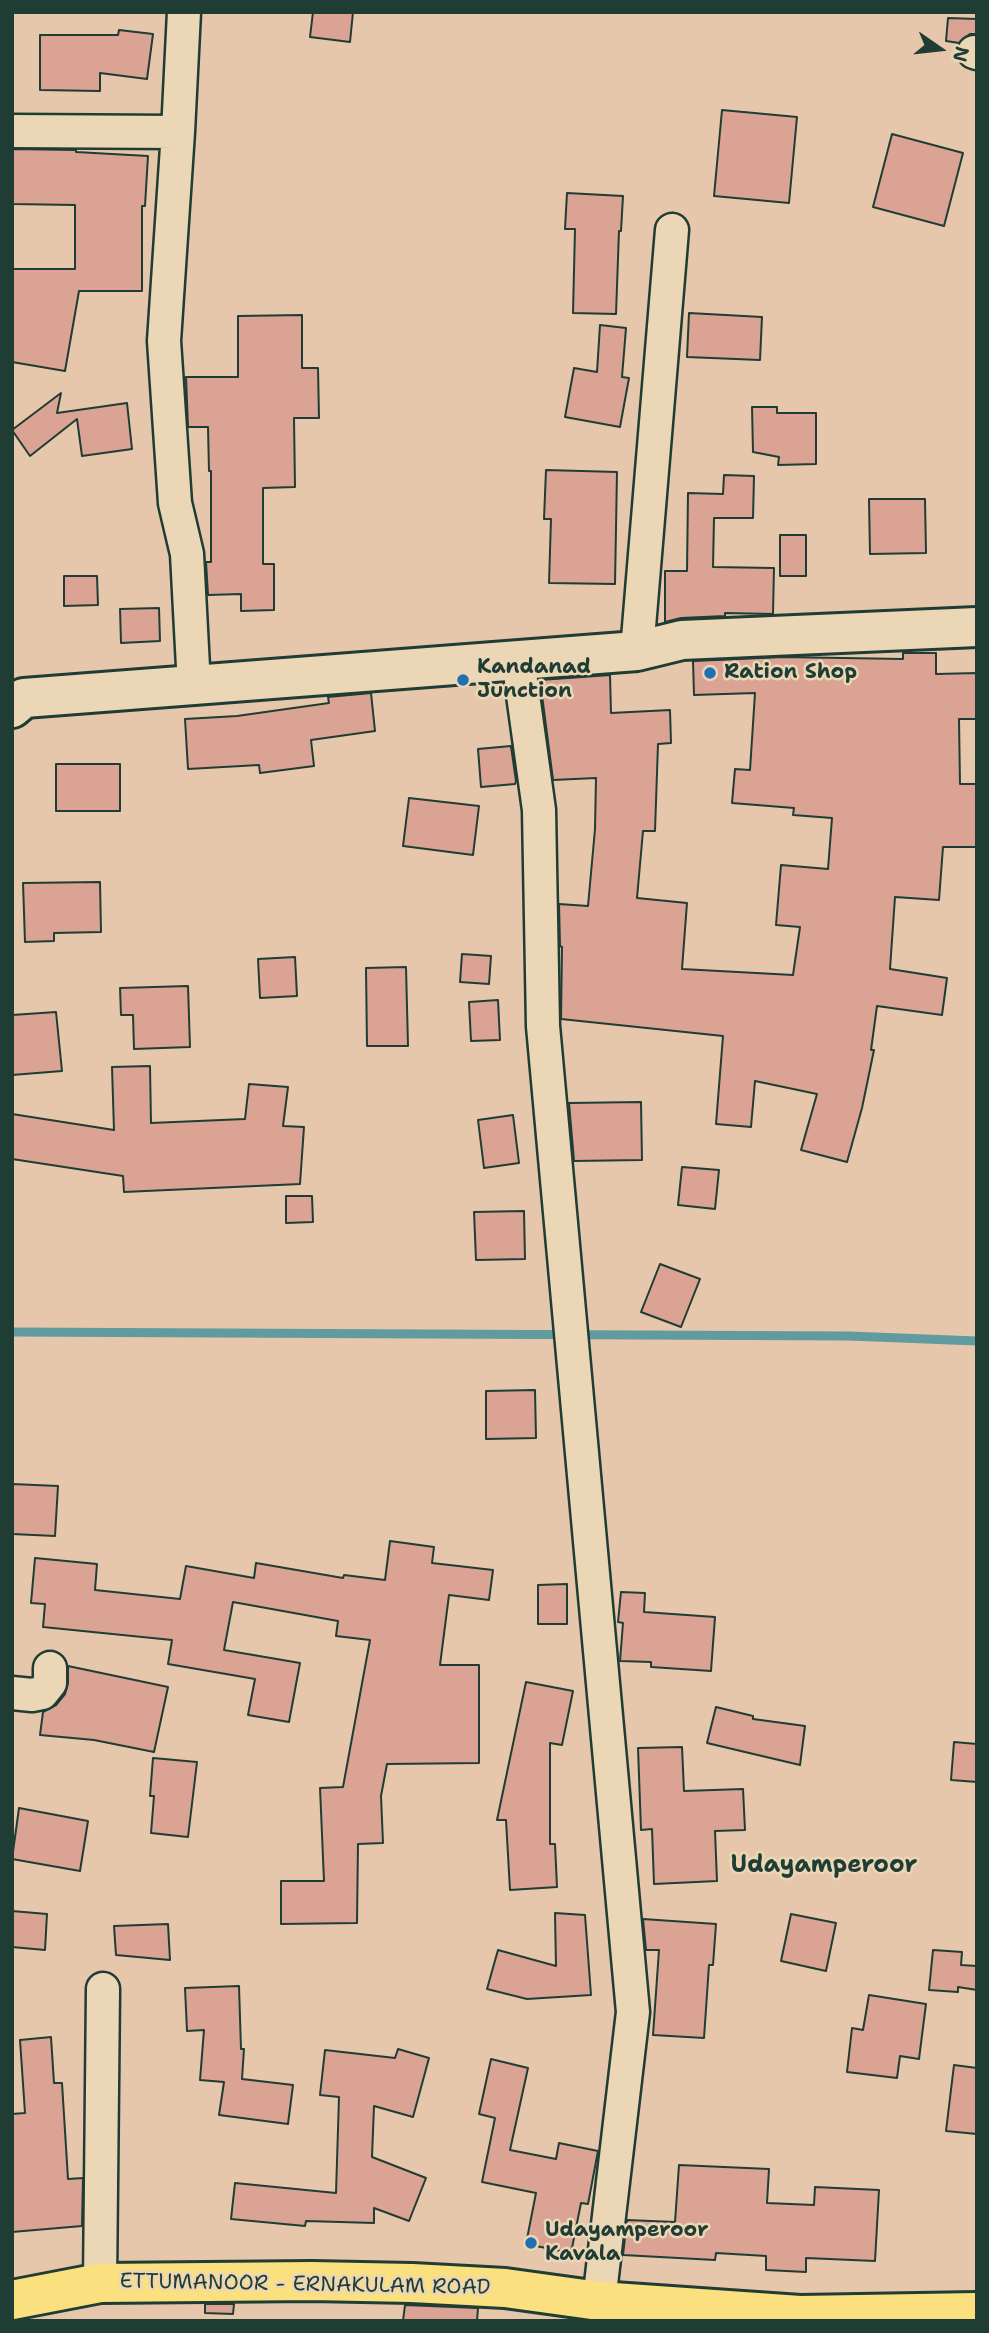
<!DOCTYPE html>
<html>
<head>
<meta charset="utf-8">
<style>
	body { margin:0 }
	#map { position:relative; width:989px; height:2333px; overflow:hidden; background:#e6c7ab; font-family:"Shantell Sans",sans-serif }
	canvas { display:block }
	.frame { position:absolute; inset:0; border:14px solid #1f3d34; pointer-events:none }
	.north { position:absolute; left:905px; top:14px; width:70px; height:70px; -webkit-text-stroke:5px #ebd7b5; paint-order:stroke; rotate:104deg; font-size:19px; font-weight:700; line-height:28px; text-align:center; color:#1f3d34 }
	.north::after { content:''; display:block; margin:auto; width:24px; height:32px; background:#1f3d34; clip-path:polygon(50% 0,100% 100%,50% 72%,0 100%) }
</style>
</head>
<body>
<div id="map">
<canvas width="989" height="2333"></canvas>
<div class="frame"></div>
<div class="north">N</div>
</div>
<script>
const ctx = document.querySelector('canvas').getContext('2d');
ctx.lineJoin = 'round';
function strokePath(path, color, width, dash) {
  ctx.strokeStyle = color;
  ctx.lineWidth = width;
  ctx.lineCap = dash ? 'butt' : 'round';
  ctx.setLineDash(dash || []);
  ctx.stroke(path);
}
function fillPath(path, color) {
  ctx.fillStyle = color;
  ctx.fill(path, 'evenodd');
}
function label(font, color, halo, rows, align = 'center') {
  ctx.font = font + ' "Shantell Sans",sans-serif';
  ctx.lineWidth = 5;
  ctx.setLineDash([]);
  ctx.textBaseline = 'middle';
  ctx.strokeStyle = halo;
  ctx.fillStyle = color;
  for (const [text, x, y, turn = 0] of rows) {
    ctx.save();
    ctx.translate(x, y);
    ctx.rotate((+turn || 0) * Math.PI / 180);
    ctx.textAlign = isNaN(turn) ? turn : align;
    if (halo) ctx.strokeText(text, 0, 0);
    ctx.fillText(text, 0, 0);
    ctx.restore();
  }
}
const stream = new Path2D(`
	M12,1332L849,1336L977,1341`);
const building = new Path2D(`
	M313,12H353L350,42L310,37Z
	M948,18L977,19V34H970L959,43L946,41Z
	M119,30L153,34L147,79L100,73V91L40,90V35H118Z
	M722,110L797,117L789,203L714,196Z
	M892,134L963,153L944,226L873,207Z
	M12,149L76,150V152L148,156L145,206H142V291H79L65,371L12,362V269H75V205L12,204Z
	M567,193L623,196L621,231H619L616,314L573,313L575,229H565Z
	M689,313L762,317L760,360L687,357Z
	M302,315V368H318L319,418H294L295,487L263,488V564H274V610L241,611V594L208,595L206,562H211V471H209L208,427H188L186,377H238V316Z
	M600,325L626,328L622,377L629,378L620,427L565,417L574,368L597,372Z
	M61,393L57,413L127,403L132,449L82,456L77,419L30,456L12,430Z
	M752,407H777V413H816V464L778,465L779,457L753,452Z
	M546,470L617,472L615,584L549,583L551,519H544Z
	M724,475L754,476L753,518H714L713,567L774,568L773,614L725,613V616L681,618L665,622V571H687L688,493L723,494Z
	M869,499H925L926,553L870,554Z
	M780,535H806V576H780Z
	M64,576H97L98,605L64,606Z
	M159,608L160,641L121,643L120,609Z
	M903,653H936V674L977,673V719H959L960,784H977V847H943L939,900L895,897L890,969L947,978L942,1015L877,1006L871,1050H874L862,1108L847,1162L801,1150L817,1094L755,1081L751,1127L716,1124L723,1036L561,1019L562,947L560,946L559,904L588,906L595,829L596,778L553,780L540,680L610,675L611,713L670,710L671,743L658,744L655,831H643L637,898L687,903L682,969L793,975L800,927L776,925L781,865L828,869L832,818L793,815L794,808L732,803L735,769L750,770L755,693L694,695L693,661L783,657L903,659Z
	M371,693L375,731L311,740L314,766L260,773L259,765L188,769L185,719L237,716L329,703L328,697Z
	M511,746L516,781L515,784L481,787L478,749Z
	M56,764H120V811H56Z
	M409,798L479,806L473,855L403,846Z
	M100,882L101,932L54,933V941L25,942L23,883Z
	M462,954L491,956L489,984L460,982Z
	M295,957L297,996L260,998L258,959Z
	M406,967L408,1046H367L366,968Z
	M188,986L190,1047L134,1049L133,1015H121L120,988Z
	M498,1000L500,1040L471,1041L469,1002Z
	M56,1012L62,1071L12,1075V1015Z
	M150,1066L151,1123L245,1119L249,1084L288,1087L283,1126L304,1127L300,1184L124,1192L123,1176L12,1159V1114L114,1130L112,1067Z
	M641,1102L642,1160L574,1161L569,1103Z
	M513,1115L519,1163L484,1168L478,1120Z
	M682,1167L719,1170L715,1209L678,1205Z
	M286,1196H312L313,1222L286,1223Z
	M524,1211L525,1259L476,1260L474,1212Z
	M660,1264L700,1279L681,1327L641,1312Z
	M535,1390L536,1438L486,1439V1391Z
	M12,1484L58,1486L55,1536L12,1534Z
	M390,1541L434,1547L432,1563L493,1570L489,1600L449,1595L440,1665H479V1763L387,1764L381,1796L383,1843L358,1844L357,1923L281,1924V1881H324L320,1788L343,1787L370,1640L336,1636L338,1621L233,1602L224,1650L300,1663L289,1722L248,1715L255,1679L168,1664L172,1640L43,1627L45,1604L31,1603L35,1558L97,1564L95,1590L180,1599L186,1566L254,1578L256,1563L343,1578L344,1575L385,1580Z
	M567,1584V1624H538V1585Z
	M621,1592L645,1593L644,1612L715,1617L711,1671L651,1667V1662L620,1661L623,1623L618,1622Z
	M68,1666L168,1687L154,1752L94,1740L40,1735L43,1712L56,1705L65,1694L68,1683Z
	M526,1682L573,1691L562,1745L550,1743V1844H555L557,1887L510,1890L506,1820H497Z
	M716,1707L753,1716V1719L805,1726L800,1765L707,1743Z
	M954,1742L977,1744V1782L951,1780Z
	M682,1747L684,1791L743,1789L745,1830L715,1831L717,1881L654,1884L652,1829L641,1830L638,1748Z
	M153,1758L197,1762L188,1837L151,1833L154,1796H150Z
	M19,1808L88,1821L80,1871L12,1859Z
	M12,1911L47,1914L45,1950L12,1947Z
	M555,1913L585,1915L591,1995L527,1999L487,1989L498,1950L556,1966Z
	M791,1914L836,1923L826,1971L781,1961Z
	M643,1919L716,1924L713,1965H709L704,2038L653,2035L659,1950H646Z
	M168,1924L170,1960L116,1955L114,1926Z
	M933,1950L962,1952L961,1965L977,1966V1990L958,1987V1992L929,1990Z
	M239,1986L241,2049H244L242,2079L293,2085L288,2124L219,2115L224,2082L200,2080L204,2030L187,2031L185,1988Z
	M869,1995L926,2004L919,2059L900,2056L897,2078L847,2072L852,2028L863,2030Z
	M51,2037L54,2083H62L68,2179L83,2178L82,2226L12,2232V2114L25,2113L20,2040Z
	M398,2049L429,2058L413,2117L374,2106L372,2157L426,2178L409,2221L374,2208V2223L306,2221L305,2226L231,2219L235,2183L336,2193L339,2097L320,2095L325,2050L395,2058Z
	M491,2059L528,2068L510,2150L556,2159L559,2143L598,2151L588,2204L581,2203L571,2253L526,2244L536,2193L482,2182L495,2118L479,2114Z
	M954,2065L977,2068V2134L946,2131Z
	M679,2165L769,2169L767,2203L814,2205L815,2187L879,2190L875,2261L806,2258V2272L766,2270V2256L716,2253L715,2260L623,2255L627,2220L675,2222Z
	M205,2304H234L233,2314L205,2313Z
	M405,2305L478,2308L477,2321H403Z`);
const minor = new Path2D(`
	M184,12L178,132L164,341L175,503L187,554L194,686
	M974,52L977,53
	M12,131L178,132
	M637,651L672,230
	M518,659L539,810L543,1026L633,2012L599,2301
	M12,1693L32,1695L42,1693L50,1683V1668
	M100,2283L103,1989`);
const secondary = new Path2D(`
	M12,708L24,698L637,651L682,640L977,627`);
const primary = new Path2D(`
	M12,2300L100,2283L312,2281L412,2283L505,2288L599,2301L800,2315L977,2312`);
const markers = [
	[710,673,7,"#1f6fb2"],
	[463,680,7,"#1f6fb2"],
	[531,2243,7,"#1f6fb2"]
];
const poiNames = [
	["Kandanad",477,668],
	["Junction",477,692],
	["Ration Shop",724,673],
	["Udayamperoor",545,2231],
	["Kavala",545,2255]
];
const streetNames = [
	["ETTUMANOOR - ERNAKULAM ROAD",305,2285,1]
];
const quarterNames = [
	["Udayamperoor",824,1866]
];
strokePath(stream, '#5f9b9f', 9);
fillPath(building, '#daa393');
strokePath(building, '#1f3d34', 2);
strokePath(minor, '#1f3d34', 37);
strokePath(secondary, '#1f3d34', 44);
strokePath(primary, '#1f3d34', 44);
strokePath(minor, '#ebd7b5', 32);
strokePath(secondary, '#ebd7b5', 38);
strokePath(primary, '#fbe080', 38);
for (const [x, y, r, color] of markers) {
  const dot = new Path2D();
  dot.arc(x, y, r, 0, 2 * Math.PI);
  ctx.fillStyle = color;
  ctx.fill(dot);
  strokePath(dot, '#ebd7b5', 2.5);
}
label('bold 21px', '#1f3d34', '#ebd7b5', poiNames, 'left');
label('21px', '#1f3d34', '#ebd7b5', streetNames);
label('bold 24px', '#1f3d34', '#ebd7b5', quarterNames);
</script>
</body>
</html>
